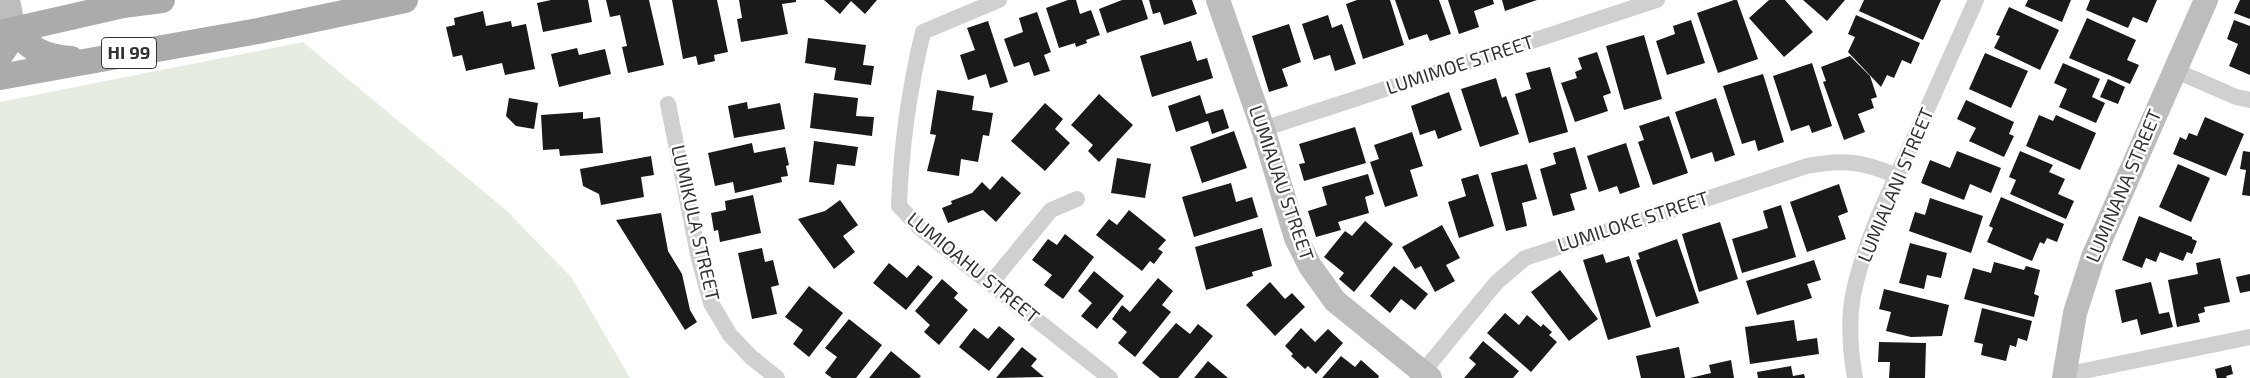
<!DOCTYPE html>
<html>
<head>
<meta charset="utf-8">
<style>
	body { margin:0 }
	canvas { display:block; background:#fff }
</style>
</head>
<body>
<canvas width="2250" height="378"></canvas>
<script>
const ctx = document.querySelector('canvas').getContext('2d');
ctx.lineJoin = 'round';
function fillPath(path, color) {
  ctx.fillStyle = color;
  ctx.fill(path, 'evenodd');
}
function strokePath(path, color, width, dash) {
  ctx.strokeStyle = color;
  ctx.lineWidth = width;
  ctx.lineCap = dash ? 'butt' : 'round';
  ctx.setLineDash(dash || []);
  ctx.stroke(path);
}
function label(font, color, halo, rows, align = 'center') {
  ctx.font = font + ' "Exo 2",sans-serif';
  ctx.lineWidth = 5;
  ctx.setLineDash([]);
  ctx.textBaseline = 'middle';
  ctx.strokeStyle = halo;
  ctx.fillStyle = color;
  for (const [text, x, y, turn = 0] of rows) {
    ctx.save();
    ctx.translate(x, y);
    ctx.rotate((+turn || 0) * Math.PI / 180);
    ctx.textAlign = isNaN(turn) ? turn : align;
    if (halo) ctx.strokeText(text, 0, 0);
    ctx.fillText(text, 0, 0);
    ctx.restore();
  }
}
const green = new Path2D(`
	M303,42L506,210L572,278L630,378H0V102Z`);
const building = new Path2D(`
	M551,0H588L592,22L543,32L537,3Z
	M606,0H649L664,65L628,73L622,47L627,46L620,15L610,17Z
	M672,0H717L728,52L714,55L715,61L698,65L696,56L683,59Z
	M739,0H796V2L782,4L788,34L741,42L737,19L742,18Z
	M824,0H877L865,14L851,1L840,14Z
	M1068,0H1076L1080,14L1091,10L1100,35L1086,40L1087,43L1076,47L1075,43L1059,48L1046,8Z
	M1122,0H1142L1148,19L1107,33L1099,9Z
	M1149,0H1192L1197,14L1164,25L1160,12L1153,14Z
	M1357,0H1390L1404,45L1363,59L1346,4Z
	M1395,0H1439L1451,34L1430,41L1427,34L1409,40Z
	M1448,0H1493L1494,4L1474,11L1479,27L1459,34Z
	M1502,0H1537L1505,11Z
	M1734,0H1737L1758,59L1718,73L1697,13Z
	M1769,0H1785L1813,32L1784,57L1749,18Z
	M1803,0H1845L1827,21Z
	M1864,0H1941L1923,40L1859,11Z
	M2028,0H2071L2062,22L2025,6Z
	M2090,0H2157L2147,23L2133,17L2128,28L2086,10Z
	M2240,0H2250V19L2234,13Z
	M2009,7L2059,30L2040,70L1994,48L2000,36L1996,35Z
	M483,11L486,26L511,21L512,27L526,24L535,69L505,75L502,63L466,71L462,55L453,57L446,27L455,25L454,18Z
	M1037,12L1051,52L1044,55L1050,71L1034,76L1029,62L1014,67L1004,39L1023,32L1019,18Z
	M1328,15L1332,28L1342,24L1356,64L1335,71L1330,55L1314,60L1302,24Z
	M1856,15L1920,43L1911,64L1902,60L1894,78L1887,75L1881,87L1848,52L1855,37L1848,34Z
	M2087,18L2136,40L2127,60L2139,65L2130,84L2069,58Z
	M1691,20L1705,63L1667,75L1656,41L1675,34L1673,26Z
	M2234,20L2250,26V75L2229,66L2238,44L2227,39Z
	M988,21L1008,82L990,88L986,74L968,80L960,55L975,50L967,28Z
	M1289,24L1301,62L1282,69L1288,86L1269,92L1252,36Z
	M1644,35L1662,99L1624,110L1606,46Z
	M808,38L866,45L863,65L874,66L871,85L834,80L836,68L805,63Z
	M1191,41L1197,61L1207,58L1213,78L1152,97L1140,56Z
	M577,48L579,55L605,49L611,74L559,87L551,54Z
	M1597,52L1611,93L1603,96L1608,111L1575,122L1561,83L1577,78L1575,72L1582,69L1578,58Z
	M1985,53L2028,71L2011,108L1969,89Z
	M1850,56L1870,76L1877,97L1871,99L1874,108L1858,114L1865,132L1844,140L1823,82L1826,81L1821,67Z
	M1812,63L1832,126L1812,133L1809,125L1791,131L1773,76Z
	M2063,63L2100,79L2092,97L2105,103L2096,123L2059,107L2067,89L2054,83Z
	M1550,67L1568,132L1529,143L1515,94L1531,89L1526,73Z
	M1763,74L1784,142L1758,151L1755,140L1742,144L1723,86Z
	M1496,78L1502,98L1506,96L1519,134L1480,147L1461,89Z
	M2108,79L2125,87L2118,104L2100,97Z
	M937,90L974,96L972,110L993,113L989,136L983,135L978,162L961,159L959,176L927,171L936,135L930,134Z
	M1449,92L1462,130L1438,139L1435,130L1420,135L1411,106Z
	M814,93L858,98L856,116L874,117L872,136L810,128Z
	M1099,94L1133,125L1099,162L1088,151L1093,145L1071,125Z
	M1200,95L1206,114L1223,109L1229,128L1212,134L1208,121L1176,132L1168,106Z
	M509,98L538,103L534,129L516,126L506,116Z
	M1716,98L1735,155L1715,162L1712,152L1691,159L1675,112Z
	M1966,100L2014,122L2009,134L2014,136L2004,157L1969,141L1976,128L1957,119Z
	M747,102L748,109L780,103L785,129L734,138L728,106Z
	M1045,103L1063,119L1055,129L1070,143L1045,171L1011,141Z
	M583,112V119L600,117L603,153L560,156L559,149L543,150L541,115Z
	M2039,115L2053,121L2056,115L2096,133L2080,170L2026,146Z
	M1669,116L1688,173L1653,185L1638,142L1644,140L1639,126Z
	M2205,117L2244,134L2226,176L2173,154L2180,137L2186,140L2189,133L2197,136Z
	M1355,127L1366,163L1304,181L1299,164L1305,163L1299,144Z
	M1234,131L1247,168L1202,183L1190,147Z
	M1412,132L1423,166L1410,170L1418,196L1385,207L1370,162L1379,159L1374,145Z
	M814,141L858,147L855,166L837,164L834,185L809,182Z
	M752,143L754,153L785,147L789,165L786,166L788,176L781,177L782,182L735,193L733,182L715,186L708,153Z
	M1626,143L1640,187L1620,194L1617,186L1599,192L1587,156Z
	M1575,147L1587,189L1570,194L1575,210L1553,216L1540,169L1556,164L1553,153Z
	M1957,151L2001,168L1991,193L1970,184L1964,200L1921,183L1930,160L1950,168Z
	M2020,151L2053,165L2049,172L2065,179L2058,194L2074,201L2066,219L2010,194L2016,180L2009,177Z
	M2243,151L2250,152V196L2242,195L2246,170L2240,169Z
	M651,156L654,175L641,177L644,197L601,205L599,194L583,186L580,169Z
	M1117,158L1151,164L1145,198L1111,193Z
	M1527,164L1537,199L1522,203L1527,226L1506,231L1491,173Z
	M2178,164L2210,178L2191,222L2159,207Z
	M1368,174L1374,194L1365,197L1369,213L1338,222L1341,230L1316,237L1308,211L1327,205L1322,187Z
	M1478,174L1494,226L1459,238L1448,202L1466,196L1461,179Z
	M1002,176L1021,193L996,222L983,210L948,223L942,208L952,204L951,201L972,193L982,182L990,190Z
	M1231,183L1236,202L1252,197L1258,217L1194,237L1182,197Z
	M1839,184L1848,212L1838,216L1846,239L1807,252L1790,202Z
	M753,195L761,233L720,242L718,230L714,231L711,213L726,210L725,201Z
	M2001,197L2064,224L2057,242L2047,238L2044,244L2040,242L2032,261L1987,242L1993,228L1989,226Z
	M1930,198L1983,216L1971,253L1909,231L1915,212L1925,215Z
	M840,200L858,225L843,236L855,252L834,269L798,219L825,211Z
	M1781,205L1796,257L1742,273L1732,239L1768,228L1763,211Z
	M1129,210L1166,240L1158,249L1163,252L1154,264L1150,261L1142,271L1096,235L1109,219L1117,225Z
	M661,213L668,251L682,274L690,310L697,322L685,330L616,220Z
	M2139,216L2192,237V239L2197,241L2192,254L2187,252L2183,261L2160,252L2156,262L2146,258L2142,268L2122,260Z
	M1365,221L1393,244L1354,292L1339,279L1344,273L1324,257L1345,231L1352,236Z
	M1720,222L1738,279L1699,292L1682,234Z
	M1442,225L1460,258L1446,265L1455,281L1435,292L1421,266L1415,269L1402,247Z
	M1262,228L1272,266L1252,272L1253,276L1206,290L1195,247Z
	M1065,234L1094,257L1063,299L1044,285L1052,275L1032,260L1048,239L1057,245Z
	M1677,239L1699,303L1656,317L1636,260L1640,259L1638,253Z
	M1910,243L1947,253L1941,278L1927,275L1924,289L1899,283Z
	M762,248L765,262L773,260L779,285L771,287L777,314L752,319L738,253Z
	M1603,254L1606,263L1629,256L1651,327L1608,340L1583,260Z
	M2220,258L2230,302L2204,307L2205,312L2198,314L2200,322L2177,327L2168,280L2198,274L2196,263Z
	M1814,260L1821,280L1807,284L1812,298L1757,315L1746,281Z
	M1994,262L2024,270L2026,266L2040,270L2034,294L2039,296L2034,317L1964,299L1973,268L1991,273Z
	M889,263L907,278L918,265L933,277L906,310L873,283Z
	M1394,266L1428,294L1415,310L1401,299L1390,313L1370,296Z
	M1560,270L1598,319L1569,341L1531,292Z
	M1094,271L1124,296L1097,329L1081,316L1092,303L1078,291Z
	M2250,274V291L2240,293L2236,277Z
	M1158,278L1173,291L1162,305L1171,312L1135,357L1118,343L1127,332L1112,319L1122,305L1130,312Z
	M942,279L958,293L954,298L968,310L939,345L924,332L930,325L915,311Z
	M1270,282L1285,299L1292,293L1305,307L1275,336L1246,305Z
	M2151,282L2159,314L2169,312L2173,327L2141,335L2137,319L2122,323L2115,290Z
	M809,286L843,313L809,357L793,344L803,330L785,317Z
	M1884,289L1949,305L1942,336L1911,337L1886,331L1891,312L1879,309Z
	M1982,308L2032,321L2027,341L2018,338L2016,347L2010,345L2006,361L1981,355L1983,344L1974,342Z
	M1505,313L1519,325L1527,315L1541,327L1543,324L1552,332L1549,335L1557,342L1531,372L1487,333Z
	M849,319L882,345L856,378H832L825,373L837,357L825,348Z
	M1794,320L1797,341L1817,338L1819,354L1750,364L1745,327Z
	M1176,323L1190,334L1198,324L1213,336L1178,378H1160L1142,363Z
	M999,326L1015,339L989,371L959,347L974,328L988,339Z
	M1301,328L1315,342L1328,329L1343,343L1316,374L1308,366L1305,369L1291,356L1293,354L1285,346Z
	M1483,341L1519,371L1513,378H1464L1476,364L1469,358Z
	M1879,342L1926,343L1925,378H1889L1890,362H1878Z
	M1022,347L1037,359L1031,366L1044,377L996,378Z
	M1679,347L1685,378H1641L1636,356Z
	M891,351L921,376L919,378H869Z
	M1341,356L1355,367L1361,360L1379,376L1378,378H1322Z
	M1731,360L1734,378H1690L1711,373L1709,365Z
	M1208,361L1228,378H1194Z
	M2231,365L2233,374L2226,376L2227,378H2217L2215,369Z
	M1791,366L1793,376L1804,374L1805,378H1758L1757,372Z`);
const street = new Path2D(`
	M999,0L923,32C909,90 901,147 899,206L919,227L1110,378
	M2174,70L2236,97L2250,100
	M668,104L699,259L711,303L730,335L751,357L777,378
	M1263,129L1657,0
	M991,283L1051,210L1077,199
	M2064,375L2250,337
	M1418,378L1496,283L1525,258L1807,166C1843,159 1862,161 1897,176
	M1855,378C1850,350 1848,323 1853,295C1863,247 1885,200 1906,156C1929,104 1953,52 1976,0`);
const secondary = new Path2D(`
	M8,0L14,30
	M1218,0L1263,129L1296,238L1310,266L1335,301L1430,378
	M2064,378L2075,313L2093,257L2206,0`);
const primary = new Path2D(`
	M14,30C32,50 43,57 71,59
	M0,33L123,5L162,0
	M0,55L10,41L14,30
	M0,77L258,31L405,0`);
const shields = [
	[129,53,55]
];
const shieldNames = [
	["HI 99",129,53]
];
const streetNames = [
	["LUMIMOE STREET",1460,65,-18],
	["LUMIAUAU STREET",1281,183,71],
	["LUMIALANI STREET",1896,185,-67],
	["LUMINANA STREET",2124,186,-67],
	["LUMILOKE STREET",1633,222,-18],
	["LUMIKULA STREET",695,223,77],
	["LUMIOAHU STREET",973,268,39]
];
fillPath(green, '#e6ecdf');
fillPath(building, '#1a1a1a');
strokePath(street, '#d0d0d0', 16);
strokePath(secondary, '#bdbdbd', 24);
strokePath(primary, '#ababab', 26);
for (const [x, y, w] of shields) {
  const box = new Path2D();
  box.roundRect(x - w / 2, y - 15.5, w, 31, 4);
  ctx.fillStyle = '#fff';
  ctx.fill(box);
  strokePath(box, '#333', 1);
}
label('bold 18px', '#333', null, shieldNames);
label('19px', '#333', '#fff', streetNames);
</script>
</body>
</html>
